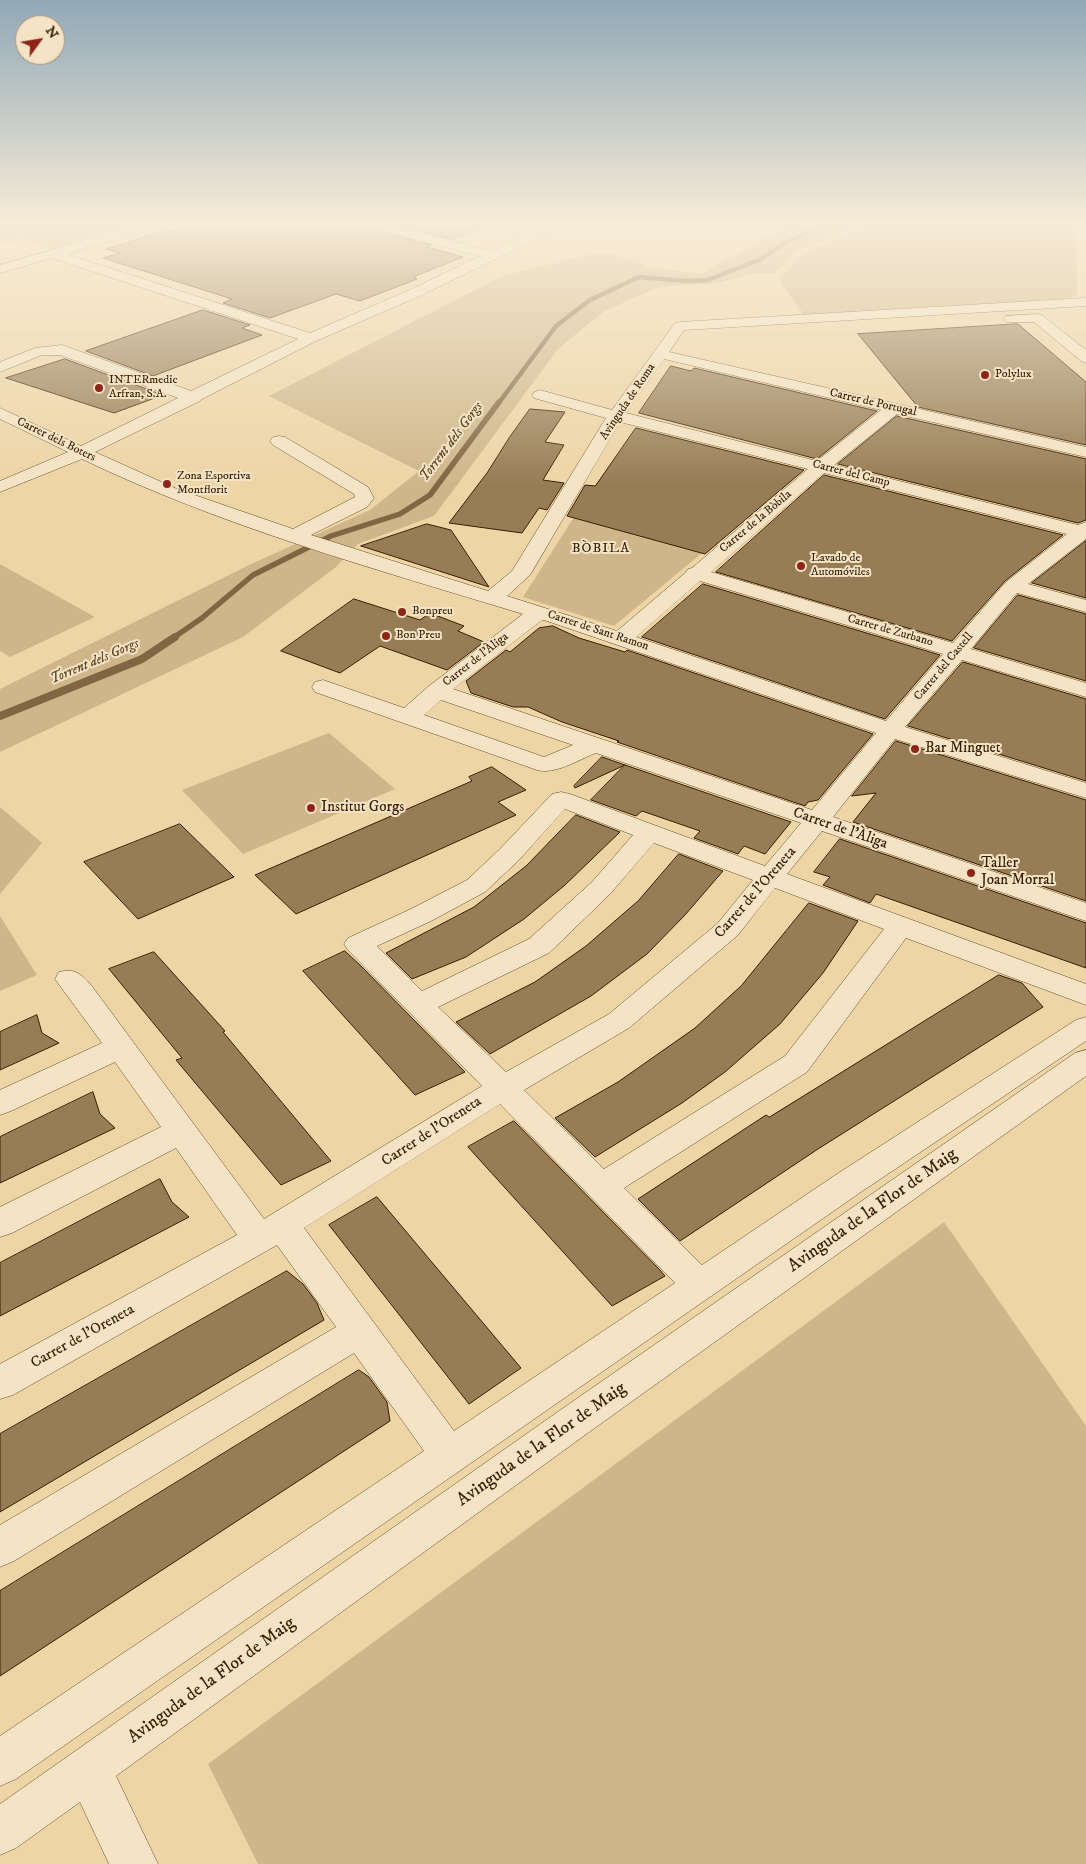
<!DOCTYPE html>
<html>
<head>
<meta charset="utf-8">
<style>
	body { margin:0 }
	#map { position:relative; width:1086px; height:1864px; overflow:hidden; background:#eed5a6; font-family:"IM FELL DW Pica",serif }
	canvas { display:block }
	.north { position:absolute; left:15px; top:15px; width:50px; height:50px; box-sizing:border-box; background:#f4e4c5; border:1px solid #a99476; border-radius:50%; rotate:58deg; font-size:14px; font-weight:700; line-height:20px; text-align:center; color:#381d00 }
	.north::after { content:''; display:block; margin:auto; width:18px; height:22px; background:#8f2418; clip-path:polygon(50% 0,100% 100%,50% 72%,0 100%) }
</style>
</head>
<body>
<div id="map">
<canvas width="1086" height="1864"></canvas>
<div class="north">N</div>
</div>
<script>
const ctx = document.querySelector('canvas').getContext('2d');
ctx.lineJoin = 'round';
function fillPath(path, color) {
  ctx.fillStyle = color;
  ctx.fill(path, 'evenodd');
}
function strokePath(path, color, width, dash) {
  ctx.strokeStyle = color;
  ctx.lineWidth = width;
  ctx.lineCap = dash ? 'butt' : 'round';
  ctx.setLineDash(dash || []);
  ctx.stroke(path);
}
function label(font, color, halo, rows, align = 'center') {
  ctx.font = font + ' "IM FELL DW Pica",serif';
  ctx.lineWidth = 4;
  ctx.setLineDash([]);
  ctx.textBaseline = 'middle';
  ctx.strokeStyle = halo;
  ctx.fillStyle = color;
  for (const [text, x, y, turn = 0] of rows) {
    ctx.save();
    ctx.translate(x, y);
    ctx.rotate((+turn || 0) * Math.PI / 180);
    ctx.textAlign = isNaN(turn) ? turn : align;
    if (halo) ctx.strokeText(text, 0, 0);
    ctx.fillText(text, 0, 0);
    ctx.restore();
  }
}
const green = new Path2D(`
	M0,224H135L50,249L24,239L7,244L0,242Z
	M790,224H862L796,252L774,273H755L719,283L658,287L603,312L558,349L434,516L358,544L336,567L243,637L0,752V689L247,566L370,510L419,471L269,396L502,276L586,255L612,253L649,267L701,274Z
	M867,224H1076L1077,294L1069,299L804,315L778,279L805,252Z
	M574,517L702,553L614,626L523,597Z
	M0,564L95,617L10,657L0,651Z
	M329,733L395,789L243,854L182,790Z
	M0,807L42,843L0,894Z
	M0,916L37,975L0,991Z
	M944,1222L1086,1426V1864H258L208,1764Z`);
const streamFar2 = new Path2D(`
	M498,404L556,326L590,300L639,277L686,281L708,280L761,259L786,242L828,224`);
const streamFar1 = new Path2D(`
	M173,638L202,618L253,575L331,536L400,514L430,495L499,402`);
const stream = new Path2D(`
	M0,716L142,659L175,637`);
const building = new Path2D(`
	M200,224H365L369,229L432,245L427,247L463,257L413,277L417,279L360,301L336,294L270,318L223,303L232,299L103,258L120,253L106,249L168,230L174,231Z
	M392,224H484V227L451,239Z
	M203,310L250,325L242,328L262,335L153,376L86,351Z
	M1018,324L1086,382V445L918,407L858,334Z
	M65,359L163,395L114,413L6,378Z
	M671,366L691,371L694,368L877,411L817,459L639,413Z
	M530,409L565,412L545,442L564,445L543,480L564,483L547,510L539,508L522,533L449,523L487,473L509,438Z
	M897,416L1086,459V520L1078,523L838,464Z
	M636,428L804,470L705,554L567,516L585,485L595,486Z
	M824,475L1063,535L1005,581L952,641L716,572Z
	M427,524L451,530L489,587L361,546Z
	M1086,541V598L1032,583Z
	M703,584L940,655L885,719L642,637Z
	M1018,595L1086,614V681L974,648Z
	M354,599L420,620L430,613L464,626L458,631L484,642L447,670L380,646L340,673L281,651Z
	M553,626L579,638L625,652L627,650L873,734L818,800L808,802L805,806L617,742L619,741L562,722L528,707H513L471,693L466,681L506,650L510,652L539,628Z
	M963,662L1086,699V781L908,726Z
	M896,741L1086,800V901L853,822L876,793L852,796Z
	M602,757L625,765L575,788L574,786Z
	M625,765L791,822L765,854L744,846L738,854L694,838L700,831L642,811L636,816L591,800Z
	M492,767L526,790L498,802L516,815L296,914L255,875L472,781L469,777Z
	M576,815L620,832L565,885L524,919L466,957L412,979L386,953L474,907L526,866Z
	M180,824L234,877L138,919L84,862Z
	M840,839L1086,923V968L876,894L870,903L823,885L830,877L814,872Z
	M679,854L723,871L685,915L647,954L591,996L490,1054L456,1022L535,982L586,946L638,901Z
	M809,903L858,921L823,973L780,1024L725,1072L682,1103L595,1157L555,1118L618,1082L695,1028L741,986Z
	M345,951L361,966L465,1072L415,1095L303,971Z
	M154,952L225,1031L223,1032L331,1161L281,1185L176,1060L182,1058L109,969Z
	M999,975L1022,983L1043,1007L818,1149L680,1241L638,1199L766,1115L769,1117Z
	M37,1015L42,1033L59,1043L0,1070V1032Z
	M93,1092L100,1114L115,1128L0,1183V1137Z
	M514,1121L659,1269L665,1276L612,1306L468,1147Z
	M160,1179L172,1202L189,1217L0,1316V1263Z
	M377,1197L521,1368L469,1404L329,1225Z
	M287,1271L303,1284L317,1303L324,1320L0,1512V1434Z
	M359,1370L369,1377L387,1402L390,1421L0,1676V1591Z`);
const minor = new Path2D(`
	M142,224H160L158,227L66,254L310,333L412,289L480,256L369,227L367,224H386L491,251L548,224H563L561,227L422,295L316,341L202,399L200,401L95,452L177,489L293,529L355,497L354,494L273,445L270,441L273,437L279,436L285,437L368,487L374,498L367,507L311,535L488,591L512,571L606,418L534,398L532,395L534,392L540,390L612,410L675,323L680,322L1086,298V306L684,330L669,352L1086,447V457L897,414L834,465L1078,525L1086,522V539L1028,584L1086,600V612L1017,593L971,649L1086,683V697L962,660L905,727L1086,783V798L895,739L833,817L1086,903V921L822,831L787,874L1086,984V1005L906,938L807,1072L624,1188L702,1265L837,1174L1076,1020L1086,1017V1041L861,1192L16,1779L0,1786V1736L424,1451L354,1353L14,1561L0,1567V1525L336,1327L277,1245L13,1395L0,1399V1364L237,1235L176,1148L12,1233L0,1237V1207L161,1127L115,1062L11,1111L0,1115V1090L102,1043L55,979L59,972C75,968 81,974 91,985L264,1219L482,1086L348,950L344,944L348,938L411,909L467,880L500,849L552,794L561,792L570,794L765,866L801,823L596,753C578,760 555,775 537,770L315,692L312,687L315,682L323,680L404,708L429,686L523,614C375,569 221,526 82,459L0,492V481L68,452L0,419V408L81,446L178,398L60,355H42L0,372V362L35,348L62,345L191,391L298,339L52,258L0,273V265ZM664,359L881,410L817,461L626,413ZM620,422L808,469L692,568L688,569L685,573L617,631L507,596L530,575ZM824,473L1067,534L1006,582L953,643L711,572ZM700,581L943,654L886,721L636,637ZM542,620H544L876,733L812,810L453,689ZM441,700L573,745L544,757L424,715ZM565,809L633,835L592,882L529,939L422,991L377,946L431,921L485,892L518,861ZM654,843L753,880L718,923L609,1014L506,1072L438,1007L549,953L610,894ZM775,888L884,929L785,1056L604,1169L524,1090L629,1028L738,935ZM500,1104L675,1283L454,1431L304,1228Z
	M1037,314L1042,315L1086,350V363L1081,361L1034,322H1006L1004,319L1006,316Z
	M1086,1050V1076L585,1435L116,1776L158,1864H109L80,1802L16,1848L0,1855V1804L559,1411L1075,1053Z`);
const markers = [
	[985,375,5,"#8f2418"],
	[99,388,5,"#8f2418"],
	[167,484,5,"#8f2418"],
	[801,566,5,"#8f2418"],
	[402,612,5,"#8f2418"],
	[386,636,5,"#8f2418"],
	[915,749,5,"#8f2418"],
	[311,808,5,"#8f2418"],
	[971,873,5,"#8f2418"]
];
const farPoinames = [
	["Polylux",995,375],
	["INTERmedic",109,381],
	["Arfran, S.A.",109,395],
	["Zona Esportiva",177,477],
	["Montflorit",177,491],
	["Lavado de",811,559],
	["Automóviles",811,573],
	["Bonpreu",412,612],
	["Bon Preu",396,636]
];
const farStreetnames = [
	["Avinguda de Roma",628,402,-56],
	["Carrer de Portugal",873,403,13],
	["Carrer dels Boters",56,440,26],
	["Carrer del Camp",851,474,14],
	["Carrer de la Bòbila",756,522,-40],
	["Carrer de Sant Ramon",598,631,18],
	["Carrer de Zurbano",890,631,16],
	["Carrer de l'Àliga",476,660,-38],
	["Carrer del Castell",944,667,-50]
];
const farWaternames = [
	["Torrent dels Gorgs",452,442,-53],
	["Torrent dels Gorgs",95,662,-23]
];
const farNeighbourhoodnames = [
	["BÒBILA",601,549]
];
const poiNames = [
	["Bar Minguet",925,749],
	["Institut Gorgs",321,808],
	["Taller",981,864],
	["Joan Morral",981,881]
];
const streetNames = [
	["Carrer de l'Àliga",840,829,19],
	["Carrer de l'Oreneta",756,893,-49],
	["Carrer de l'Oreneta",432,1132,-33],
	["Carrer de l'Oreneta",83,1337,-29]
];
const nearStreetnames = [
	["Avinguda de la Flor de Maig",873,1211,-35],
	["Avinguda de la Flor de Maig",542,1445,-35],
	["Avinguda de la Flor de Maig",212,1681,-36]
];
fillPath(green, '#cfb68a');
strokePath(streamFar2, '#806642', 4.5);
strokePath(streamFar1, '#806642', 5.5);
strokePath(stream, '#806642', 8);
fillPath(building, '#977d56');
strokePath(building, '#381d00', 1);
strokePath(minor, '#664b2a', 1);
fillPath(minor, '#f4e4c5');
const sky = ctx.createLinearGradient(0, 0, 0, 485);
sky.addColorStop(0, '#91a8b7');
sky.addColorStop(0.46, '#f7ecd7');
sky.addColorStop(1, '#f7ecd700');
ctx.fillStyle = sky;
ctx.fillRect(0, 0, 1086, 485);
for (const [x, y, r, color] of markers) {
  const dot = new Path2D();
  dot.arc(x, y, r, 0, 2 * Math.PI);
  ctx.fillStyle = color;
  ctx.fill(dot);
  strokePath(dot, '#f4e4c5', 2);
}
label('12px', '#381d00', '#f4e4c5', farPoinames, 'left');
label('12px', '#381d00', '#f4e4c5', farStreetnames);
label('italic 14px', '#624726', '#f4e4c5', farWaternames);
ctx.letterSpacing = '1px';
label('14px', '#381d00', '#f4e4c5', farNeighbourhoodnames);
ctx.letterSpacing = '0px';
label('15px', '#381d00', '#f4e4c5', poiNames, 'left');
label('15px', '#381d00', '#f4e4c5', streetNames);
label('18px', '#381d00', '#f4e4c5', nearStreetnames);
</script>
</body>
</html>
